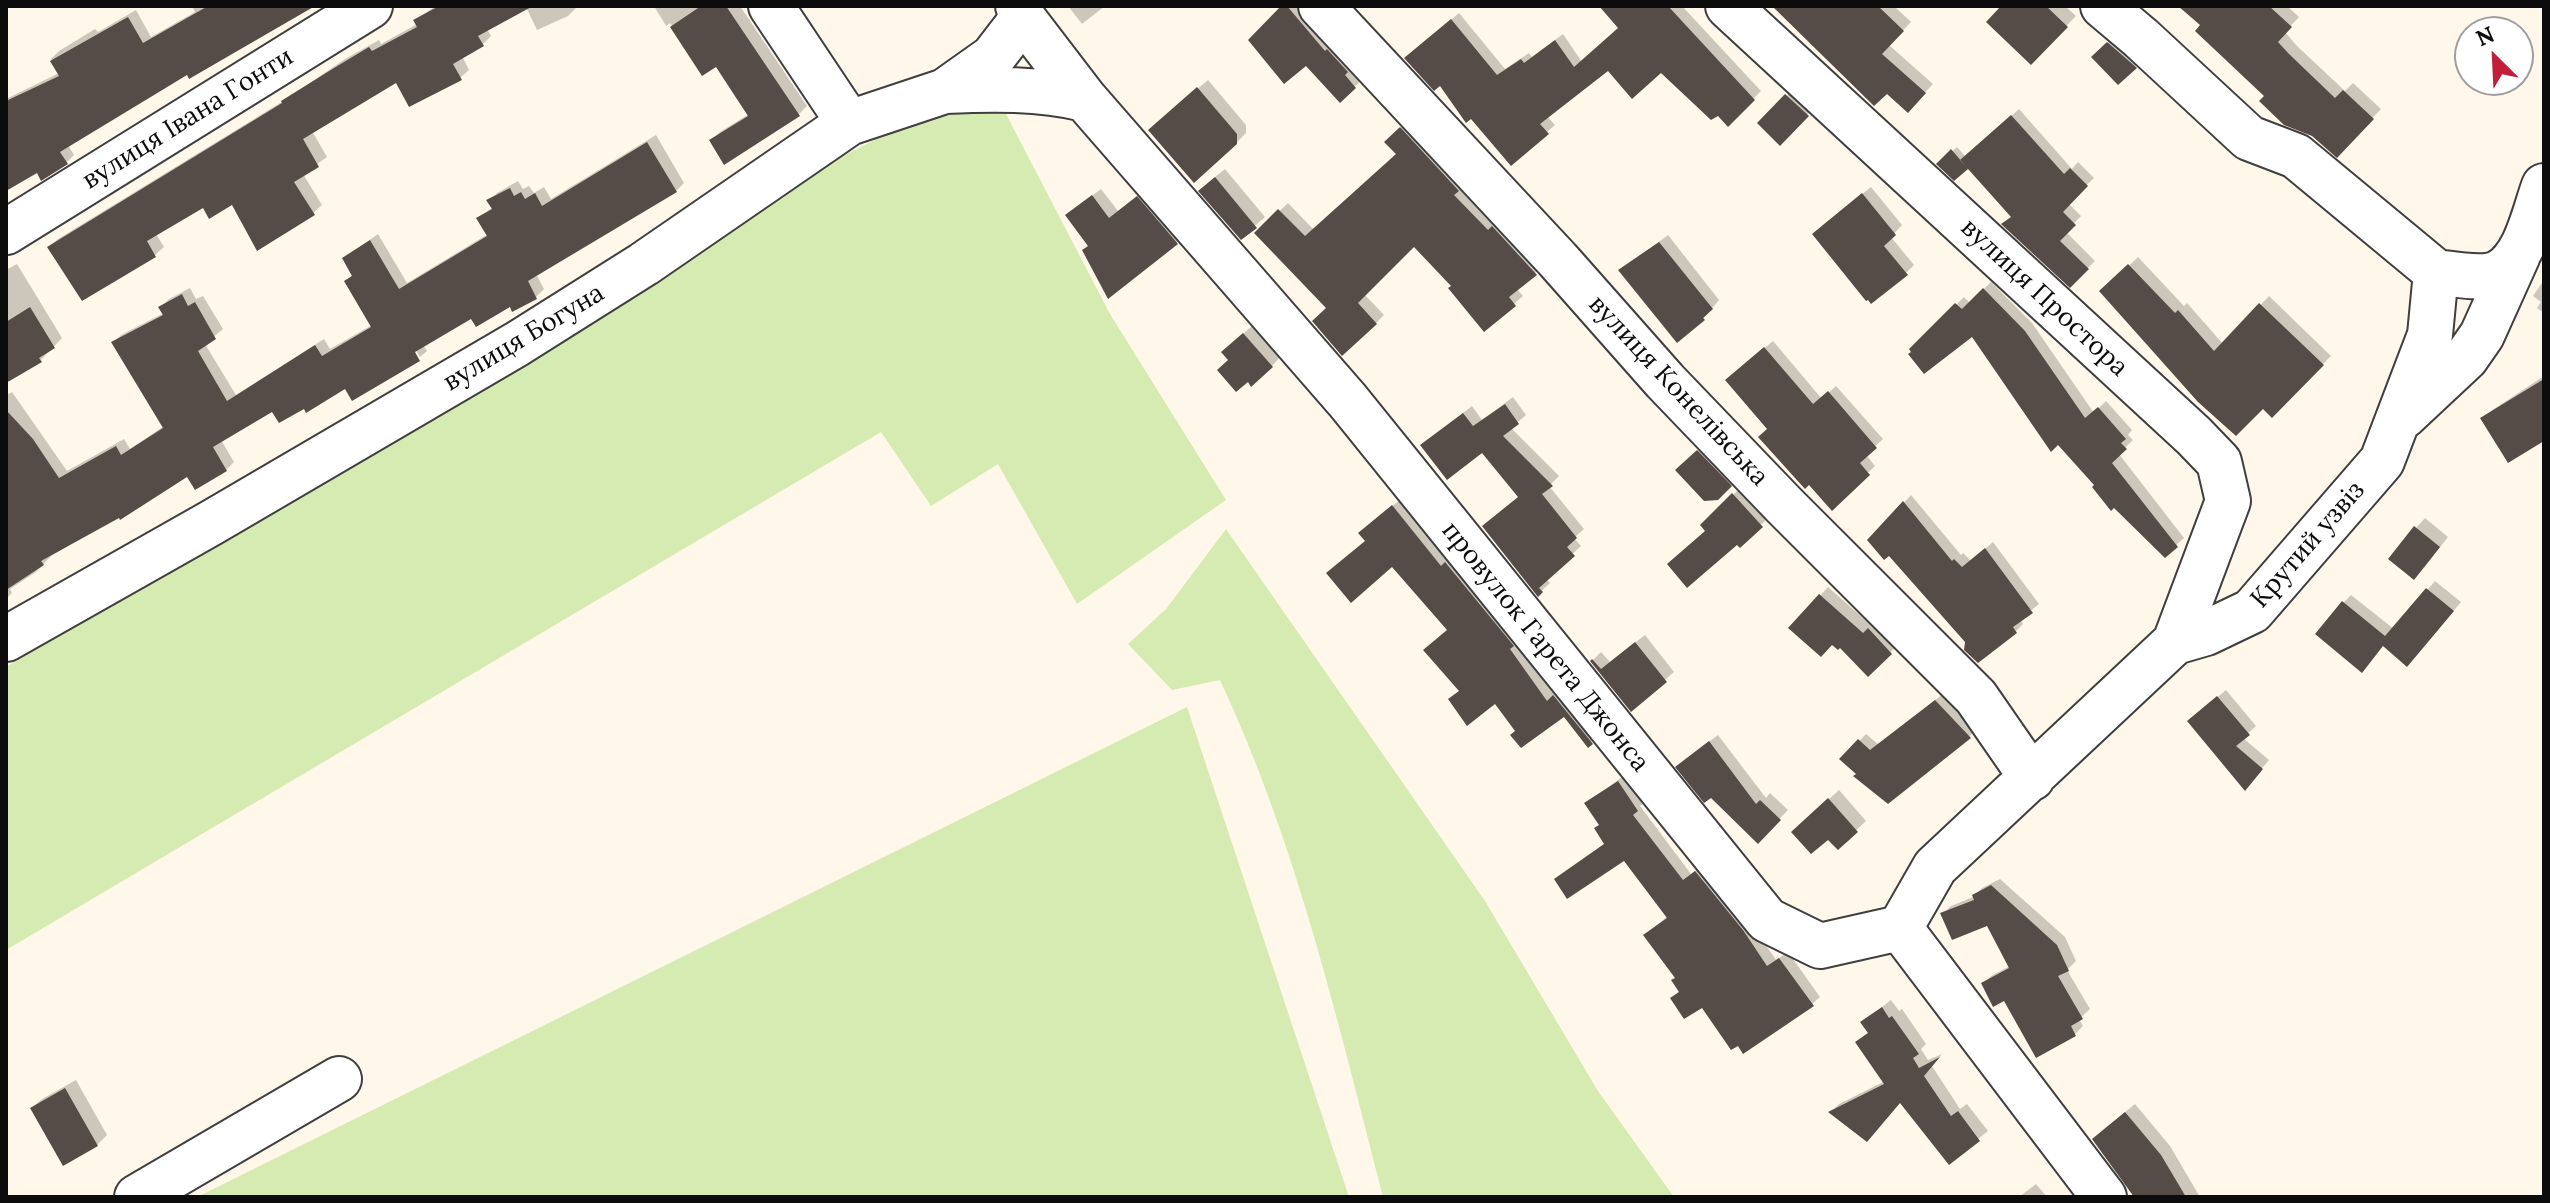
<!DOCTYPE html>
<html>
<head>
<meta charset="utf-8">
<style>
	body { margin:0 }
	#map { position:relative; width:2550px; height:1203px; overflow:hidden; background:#fff8ea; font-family:Lora,serif }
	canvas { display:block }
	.frame { position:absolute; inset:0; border:8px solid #0c0c0c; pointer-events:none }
	.north { position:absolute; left:2454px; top:16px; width:80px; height:80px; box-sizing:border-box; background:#fff; border:2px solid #9e9e9e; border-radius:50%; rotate:336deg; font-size:22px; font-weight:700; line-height:32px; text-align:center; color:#0c0c0c }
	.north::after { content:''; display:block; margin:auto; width:28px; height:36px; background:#c21e39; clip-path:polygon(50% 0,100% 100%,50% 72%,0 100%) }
</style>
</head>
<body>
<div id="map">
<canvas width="2550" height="1203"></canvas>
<div class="frame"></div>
<div class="north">N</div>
</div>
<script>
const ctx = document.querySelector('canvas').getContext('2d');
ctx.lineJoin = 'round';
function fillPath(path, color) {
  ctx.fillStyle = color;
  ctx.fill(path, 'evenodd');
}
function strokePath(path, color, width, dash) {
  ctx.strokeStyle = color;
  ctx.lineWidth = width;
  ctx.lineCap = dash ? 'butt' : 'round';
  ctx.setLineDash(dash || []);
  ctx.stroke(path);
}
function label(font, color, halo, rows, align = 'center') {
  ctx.font = font + ' Lora,serif';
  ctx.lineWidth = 8;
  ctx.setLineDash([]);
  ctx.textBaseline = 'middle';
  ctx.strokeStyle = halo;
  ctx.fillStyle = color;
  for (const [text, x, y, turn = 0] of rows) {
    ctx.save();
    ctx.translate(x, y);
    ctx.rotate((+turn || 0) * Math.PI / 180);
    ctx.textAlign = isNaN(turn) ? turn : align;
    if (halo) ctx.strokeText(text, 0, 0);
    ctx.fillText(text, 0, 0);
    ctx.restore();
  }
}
const green = new Path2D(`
	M943,106L1006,114L1110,314L1226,500L1077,604L998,464L931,506L881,432L6,950V667L808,173Z
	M1226,529L1485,901L1598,1091L1674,1197H1383C1338,1023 1297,844 1220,680L1172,690L1128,644L1166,609Z
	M1187,707L1349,1197H197Z`);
const shadow = new Path2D(`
	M192,6H312L188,72L68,145L74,155L66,163L37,170L6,189V99L59,73L51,59L59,51L95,29L98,32L136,10L151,37L195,12Z
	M435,6L577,7L568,16L537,30L526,7L487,29L491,36L483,44L462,56L469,70L460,78L396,80L312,131L327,157L303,174L322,205L313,213L233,202L203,206L156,234L164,247L155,255L82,298L49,247L58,239L285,100L345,59L379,40L381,44L417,24L415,21Z
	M654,6H740L807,106L798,115L712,140L720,132L749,114L717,64L703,73L670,23L666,26Z
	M1068,6H1105L1082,24Z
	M1283,6H1302L1363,79L1340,100Z
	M1601,6H1682L1761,91L1728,124L1661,70L1608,68L1547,116L1555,125L1547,132L1414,51L1459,13L1505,69L1529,53L1532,57L1563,34L1582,62L1620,27Z
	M1776,6H1894L1911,22L1889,45L1933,84L1916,102Z
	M2004,6H2065L2076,16L2031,62Z
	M2181,6H2287L2299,17L2285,32L2297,46L2345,91L2353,83L2381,109L2337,155L2267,96L2202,25Z
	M2112,39L2139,63L2118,83L2094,57Z
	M1208,80L1246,125V133L1236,143L1160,121Z
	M1796,86L1816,105L1780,143L1760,123Z
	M2019,109L2072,169L2078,162L2094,178L2068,203L2081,216L2066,232L2095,261L2070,285L1968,165L1939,164L1957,147L1966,157Z
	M1409,120L1544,265L1517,289L1523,296L1485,329L1454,285L1414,244L1364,294L1384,315L1376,323L1329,308L1257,233L1288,203L1314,230L1398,154L1387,142Z
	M656,135L684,183L676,191L536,274L544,289L536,297L472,316L423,345L427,351L420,357L411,342L345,386L304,406L273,410L221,440L234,462L226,470L188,474L51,556L36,572L10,589L12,593L6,599V395L12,392L67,471L124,439L130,449L164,426L113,343L121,335L164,313L161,307L169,299L190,288L196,299L203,296L223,329L205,344L236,395L324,339L330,349L372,325L346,281L353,274L344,258L378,234L407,283L488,234L479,218L493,207L489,201L497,193L518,181L523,189L529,186L534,193L544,187L551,199Z
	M1225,169L1265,217L1241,238L1210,181Z
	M1871,187L1902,225L1891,237L1914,265L1906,273L1822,226Z
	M1101,189L1118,211L1146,190L1185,235L1108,296L1076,208Z
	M1668,235L1719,300L1703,319L1621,270Z
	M2138,257L2184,306L2187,303L2223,344L2269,296L2331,356L2272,415L2102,292Z
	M17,264L62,338L41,360L6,372V270Z
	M2544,280V313L2537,308L2541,302L2533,296Z
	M1991,282L2032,323L2094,413L2106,401L2132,430L2128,435L2133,440L2119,454L2184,538L2165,555L2096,485L1972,334L1911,349L1964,297L1970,303Z
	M1253,325L1281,356L1272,366L1230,359L1233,343Z
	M1773,341L1822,399L1836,386L1883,439L1866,455L1875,466L1832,508L1769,429L1735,373Z
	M2544,376V438L2483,419L2491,411Z
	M1513,397L1526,415L1511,428L1559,476L1549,486L1584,529L1574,538L1581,546L1546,579L1550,583L1538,594L1520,497L1483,451L1431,438L1472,406L1482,420Z
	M1702,447L1734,481L1717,498L1678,470Z
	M1741,487L1769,517L1740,545L1708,530L1703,525Z
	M1911,495L1961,555L1963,553L1971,561L1993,542L2039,604L2020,619L2023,624L2016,631L1978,661L1967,641L1889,553L1870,540Z
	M1401,499L1517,640L1556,694L1562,688L1599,734L1588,745L1564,714L1517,731L1496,702L1461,690L1449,629L1392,564L1367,541L1369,525Z
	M2425,518L2448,537L2424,568L2416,528Z
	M2435,581L2461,602L2415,657L2384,644L2343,603L2351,595L2394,629Z
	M1828,587L1872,626L1876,622L1898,645L1868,674L1840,645L1791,628Z
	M1645,635L1674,672L1631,709L1592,661L1601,652L1610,662Z
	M2226,690L2256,726L2243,738L2269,760L2252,780L2198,714Z
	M1943,694L1977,730L1888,802L1842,759L1866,734L1878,744Z
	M1718,735L1766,798L1770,793L1788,810L1758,841L1686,759Z
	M1626,774L1645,802L1640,806L1691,874L1704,864L1750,922L1776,960L1788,952L1820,997L1812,1004L1702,1005L1673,998L1680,990L1677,977L1645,935L1668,916L1625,858L1556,879L1606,843L1601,824L1587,803Z
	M1839,790L1866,821L1838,847L1828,837L1803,823Z
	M2000,879L2065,937L2076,961L2067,970L2090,1009L2079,1019L2083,1026L2075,1034L2037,1056L2004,998L1983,984L1991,976L2010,966L1988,923L1943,914L1951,906L1973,897L1982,888Z
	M1891,1000L1899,1011L1902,1009L1926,1044L1921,1049L1928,1060L1942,1054L1932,1066L1960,1109L1967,1104L1988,1131L1949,1162L1901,1101L1831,1112L1839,1104L1885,1081L1857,1042L1870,1031L1863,1022Z
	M76,1080L107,1135L97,1145L32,1108L42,1099Z
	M2135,1104L2170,1146L2200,1197H2138L2103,1130Z
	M2036,1184L2047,1197H2019Z`);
const building = new Path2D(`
	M208,6H315L189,79L187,75L60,152L68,164L41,181L37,173L6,191V101L59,76L50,61L128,17L143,43Z
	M439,6H533L478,36L484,46L453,64L462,80L409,107L396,83L303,139L319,167L294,182L315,215L257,251L232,205L209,219L203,208L147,241L156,257L82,301L47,247L282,103L281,101L334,68L369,47L372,51L417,27L413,20Z
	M701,6H726L800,116L724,165L709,140L748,116L716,67L702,76L670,27Z
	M1281,6H1287L1325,51L1327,49L1348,72L1345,75L1356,88L1340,103L1306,66L1284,84L1248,40Z
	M1599,6H1668L1755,100L1728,127L1718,116L1711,120L1661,73L1632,99L1608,71L1540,124L1549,134L1511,166L1471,119L1466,123L1440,86L1434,91L1404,58L1451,19L1497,75L1521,59L1524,63L1555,40L1574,67L1618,28Z
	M1772,6H1878L1904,31L1882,54L1926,93L1908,113L1887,94L1874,106Z
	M2001,6H2046L2068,27L2031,65L1986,22Z
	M2178,6H2269L2292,27L2278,42L2289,54L2335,98L2343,90L2374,119L2337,158L2312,136L2284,125L2259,101L2264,96L2195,31L2200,25Z
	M2107,42L2137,68L2118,85L2091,57Z
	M1197,87L1237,134V144L1194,183L1148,130Z
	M1785,94L1809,116L1780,146L1757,123Z
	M2011,115L2064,174L2070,168L2088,186L2063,212L2076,225L2060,241L2089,269L2070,288L2001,224L2011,217L1960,160Z
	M1400,127L1459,191L1454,195L1488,230L1492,226L1537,275L1509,297L1516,306L1484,332L1448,288L1451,286L1414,247L1358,303L1377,324L1342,356L1312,321L1326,308L1254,233L1278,209L1305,236L1396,154L1384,142Z
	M647,142L677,192L528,281L537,299L512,312L510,307L476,327L471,319L415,352L420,361L352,401L345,389L306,413L304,409L279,423L272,412L213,447L227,471L195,490L187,477L120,520L119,518L41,561L44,565L6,590V410L33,439L59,478L116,446L121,455L163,428L111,342L163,315L158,307L182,294L188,306L195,302L216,339L198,351L227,401L315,345L322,356L371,327L344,281L352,276L342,258L370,240L399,289L487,236L476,218L492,209L486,200L510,188L514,196L521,192L525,199L535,193L542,206Z
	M1951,149L1968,169L1954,181L1936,164Z
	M1215,177L1257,228L1241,240L1198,191Z
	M1862,193L1896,235L1884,246L1908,275L1871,304L1868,300L1866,301L1812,234Z
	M1092,195L1109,218L1137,196L1178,244L1108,299L1082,250L1088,246L1065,215Z
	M1659,242L1713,309L1703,318L1705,320L1677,343L1618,270Z
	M2128,264L2175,313L2178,310L2214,351L2259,303L2324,365L2272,418L2263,409L2236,436L2198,402L2099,291Z
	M1983,288L2025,331L2085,418L2098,407L2126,439L2121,443L2127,449L2112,463L2178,547L2165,558L2114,508L2111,511L2092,487L2094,485L2058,445L2051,452L1972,337L1924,374L1908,354L1911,352L1909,349L1955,303L1962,309Z
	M30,307L55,348L39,358L42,362L6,383V322Z
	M1243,333L1273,367L1251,387L1248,382L1236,392L1217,370L1228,360L1221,352Z
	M1764,347L1813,404L1828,391L1877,448L1860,463L1870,475L1832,511L1809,485L1805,489L1758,437L1767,429L1725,380Z
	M2544,379V441L2508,463L2480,418Z
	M1505,404L1519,424L1503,436L1553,486L1542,494L1577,538L1567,547L1575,556L1539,588L1543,592L1538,597L1482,526L1518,497L1482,453L1447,480L1420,445L1463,413L1473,426Z
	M1697,450L1732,486L1718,500L1704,501L1675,470Z
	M1732,493L1763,527L1740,548L1737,545L1687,588L1667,564L1705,531L1700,525Z
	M1903,501L1952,561L1954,559L1962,567L1985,548L2033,613L2013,627L2017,633L1978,663L1964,650L1965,642L1889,556L1884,560L1867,540Z
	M1392,505L1441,566L1445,562L1514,646L1510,649L1547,701L1553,695L1593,744L1588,748L1564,717L1521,748L1510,735L1515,731L1495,704L1467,726L1448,699L1459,691L1423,650L1447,630L1392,567L1351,603L1326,573L1365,541L1358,533Z
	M2414,526L2440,547L2414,580L2388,559Z
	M2426,588L2454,611L2407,667L2383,646L2362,673L2315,634L2342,601L2385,636Z
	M1819,594L1863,633L1868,628L1892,654L1868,677L1840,648L1838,650L1832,645L1821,657L1788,628Z
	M1635,642L1667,682L1631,712L1590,661L1592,659L1601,669Z
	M2217,696L2250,735L2236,746L2263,769L2245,791L2187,721Z
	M1935,700L1971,738L1888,804L1853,776L1856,774L1839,759L1858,739L1870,750Z
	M1709,741L1756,804L1760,800L1781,820L1758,844L1711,798L1704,803L1675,767Z
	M1618,781L1638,811L1633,815L1683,880L1695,871L1743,930L1767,966L1779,958L1814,1006L1743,1054L1738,1046L1731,1050L1702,1008L1684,1019L1670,998L1679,992L1671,980L1675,978L1643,935L1667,918L1624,861L1567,899L1554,879L1604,844L1594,828L1599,825L1584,803Z
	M1828,798L1858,832L1838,850L1828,840L1811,854L1791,832Z
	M1991,885L2057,945L2069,971L2058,976L2083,1019L2071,1026L2076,1036L2036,1058L2004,1001L1993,1007L1981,983L2009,968L1987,926L1952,940L1940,913L1974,900L1972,895Z
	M1882,1007L1889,1018L1892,1016L1919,1054L1913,1058L1919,1068L1940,1057L1924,1076L1951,1116L1958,1111L1980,1141L1949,1165L1900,1103L1867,1142L1828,1112L1884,1084L1855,1042L1868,1033L1860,1022Z
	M65,1088L98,1146L63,1166L30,1108Z
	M2125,1112L2161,1155L2186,1197H2134L2092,1139Z`);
const minor = new Path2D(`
	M771,6L849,123
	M1018,6L1023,18L1085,99L1348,401L1767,920L1820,946L1900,928
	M1321,6L1558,260L1665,381L1785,506L1976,697L2032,778
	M1728,6L2194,436L2219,462L2228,501L2175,642
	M2103,6L2141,38L2249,138L2296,156L2436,272
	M945,91C993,89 1038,88 1085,99
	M6,232L370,6
	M2404,416L2466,358L2482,335L2518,255
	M6,639L211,523L517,344L644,264L849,123L945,91L993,57L1023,18
	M1900,928L1935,867L2175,642L2206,633L2252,611L2382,461L2430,335L2436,272C2452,274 2483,280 2498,273C2526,259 2534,213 2544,186
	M1900,928L2104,1197
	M137,1197L339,1079`);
const streetNames = [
	["вулиця Івана Гонти",188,119,-32],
	["вулиця Простора",2044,298,43],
	["вулиця Богуна",524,338,-31],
	["вулиця Конелівська",1678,391,47],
	["Крутий узвіз",2308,545,-49],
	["провулок Гарета Джонса",1545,647,51]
];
fillPath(green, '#d6ebb2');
fillPath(shadow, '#0003');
fillPath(building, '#554b47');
strokePath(minor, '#3f3f3f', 48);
strokePath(minor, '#fff', 44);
label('26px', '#0c0c0c', '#fff', streetNames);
</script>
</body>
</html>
